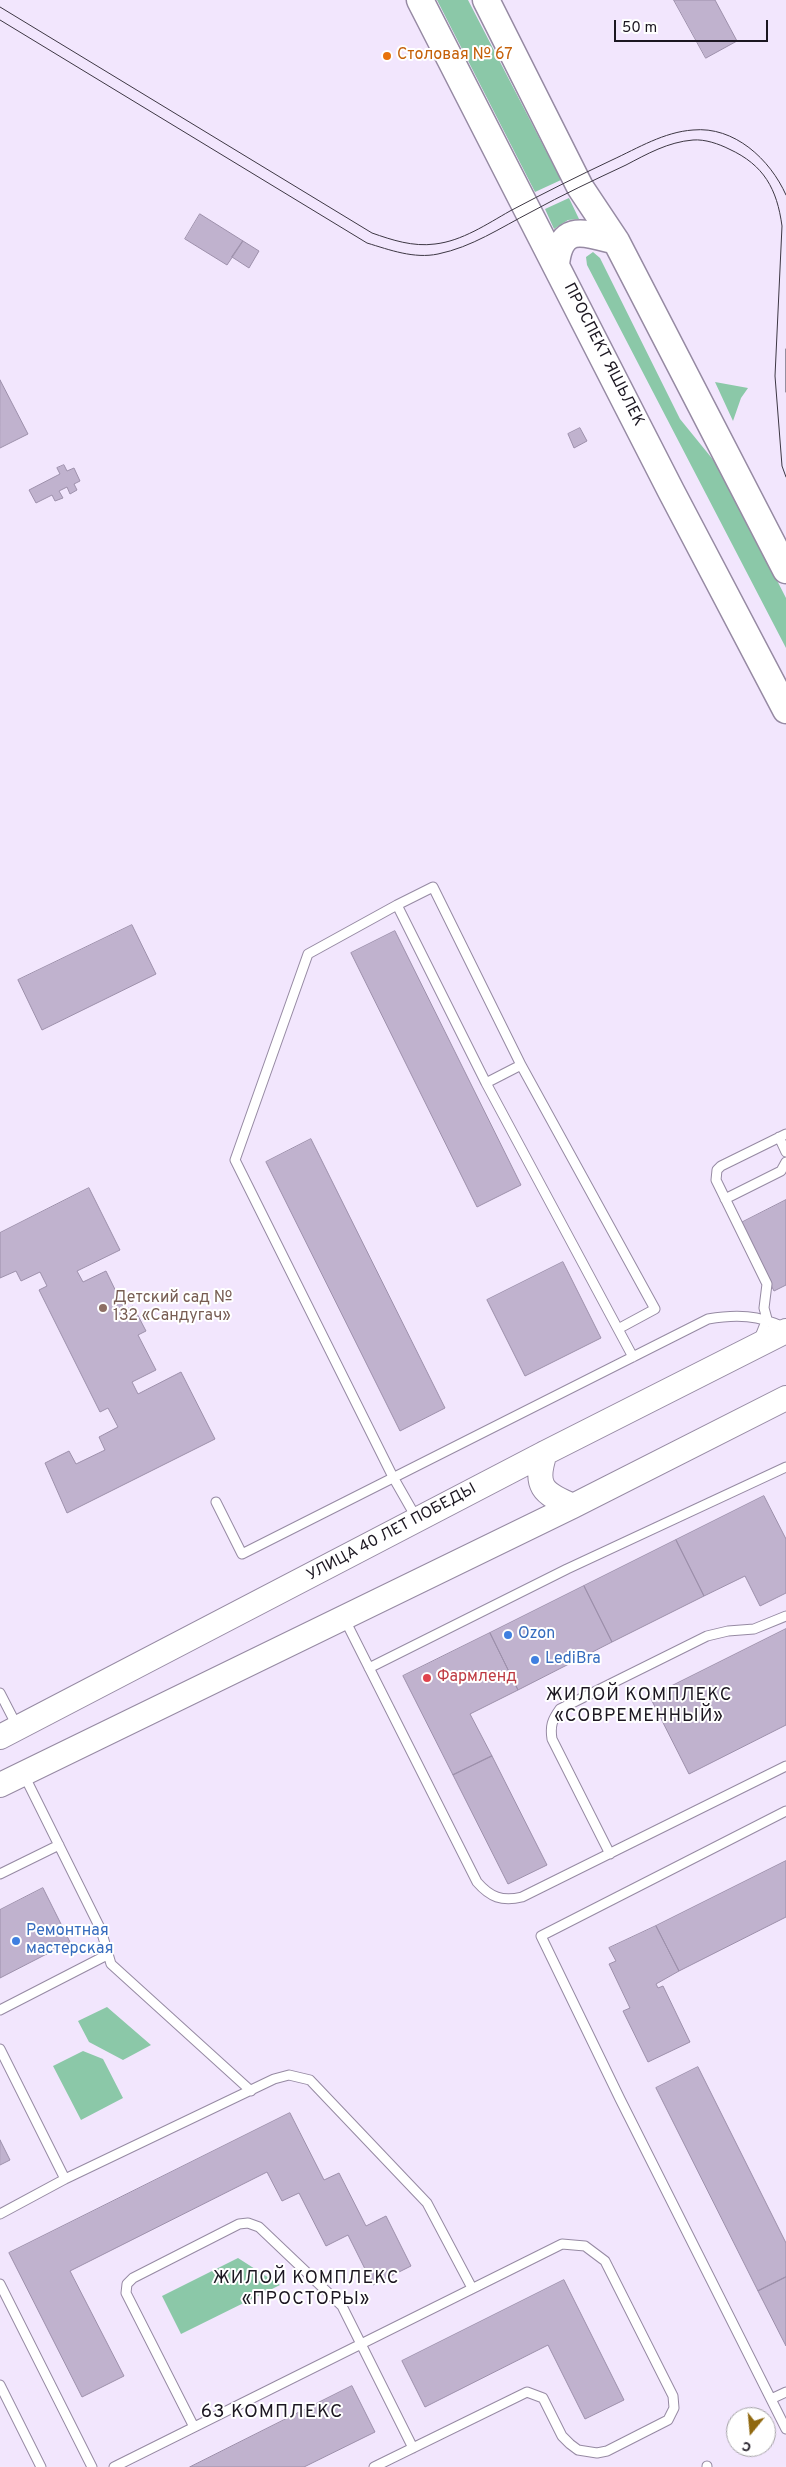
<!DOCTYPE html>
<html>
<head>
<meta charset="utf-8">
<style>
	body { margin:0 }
	#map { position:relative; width:786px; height:2467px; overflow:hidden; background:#f2e6fd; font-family:Overpass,sans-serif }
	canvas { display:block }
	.north { position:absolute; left:726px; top:2407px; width:50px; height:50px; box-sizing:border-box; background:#fff; border:1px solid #a4a2a6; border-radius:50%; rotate:197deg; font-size:14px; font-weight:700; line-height:20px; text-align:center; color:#1c1721 }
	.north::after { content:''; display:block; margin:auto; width:18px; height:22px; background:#90680e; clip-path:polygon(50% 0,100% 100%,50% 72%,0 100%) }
	.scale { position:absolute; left:614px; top:20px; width:154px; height:22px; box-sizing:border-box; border:2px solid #1c1721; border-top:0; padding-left:6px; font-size:15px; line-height:18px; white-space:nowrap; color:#1c1721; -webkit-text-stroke:4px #fff; paint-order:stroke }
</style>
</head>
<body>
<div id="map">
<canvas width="786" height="2467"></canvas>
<div class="north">С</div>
<div class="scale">50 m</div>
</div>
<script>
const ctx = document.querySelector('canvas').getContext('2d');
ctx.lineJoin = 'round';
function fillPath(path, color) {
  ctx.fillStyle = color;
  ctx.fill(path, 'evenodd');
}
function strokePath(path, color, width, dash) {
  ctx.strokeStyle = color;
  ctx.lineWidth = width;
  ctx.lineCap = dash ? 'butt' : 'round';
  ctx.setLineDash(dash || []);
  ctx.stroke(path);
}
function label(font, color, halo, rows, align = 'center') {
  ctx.font = font + ' Overpass,sans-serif';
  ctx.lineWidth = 4;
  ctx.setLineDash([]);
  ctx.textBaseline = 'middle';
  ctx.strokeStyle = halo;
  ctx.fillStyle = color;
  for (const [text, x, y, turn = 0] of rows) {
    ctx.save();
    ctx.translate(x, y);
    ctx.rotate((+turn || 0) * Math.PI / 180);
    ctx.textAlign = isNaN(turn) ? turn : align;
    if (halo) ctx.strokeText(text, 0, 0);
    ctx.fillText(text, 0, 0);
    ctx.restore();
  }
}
const green = new Path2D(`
	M437,0H468L561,180L535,192Z
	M569,198L579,219L568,220L554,229L545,209Z
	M593,252L600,258L680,419L719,467L786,598V648L587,265L586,257Z
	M715,382L748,388L741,398L733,421Z
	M107,2007L151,2045L123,2060L89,2042L78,2021Z
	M83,2051L103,2059L123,2098L81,2120L53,2066Z
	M238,2258L280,2285L181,2334L162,2296Z`);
const building = new Path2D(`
	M674,0H715L737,41L706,58Z
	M200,214L243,241L227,265L185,239Z
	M243,241L259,251L249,268L232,257Z
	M0,380L28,434L0,448Z
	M580,428L587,441L574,448L568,434Z
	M64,465L67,471L74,468L80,481L74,484L77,490L70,494L67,487L59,491L63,498L55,501L52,495L36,503L29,490L60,474L57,468Z
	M132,925L156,974L42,1030L18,980Z
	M395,931L521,1185L477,1207L351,953Z
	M311,1139L445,1408L400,1431L266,1162Z
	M89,1188L120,1250L77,1271L83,1282L106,1271L125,1310L133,1306L146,1331L138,1335L156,1370L132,1382L138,1394L181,1372L215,1439L67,1513L45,1463L69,1451L76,1464L105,1450L99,1437L118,1427L108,1408L100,1412L39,1290L47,1286L40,1272L21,1281L16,1271L0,1278V1233Z
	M786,1200V1285L774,1291L739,1224Z
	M563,1262L601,1338L525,1376L487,1300Z
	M764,1496L786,1539V1593L760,1606L745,1576L704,1596L676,1540Z
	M676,1540L704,1596L612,1642L584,1586Z
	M584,1586L612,1642L518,1690L490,1633Z
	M786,1629V1725L689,1774L650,1697Z
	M490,1633L518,1690L470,1714L492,1756L453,1775L403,1676Z
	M492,1756L547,1865L508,1884L453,1775Z
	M786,1861V1917L679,1971L656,1926Z
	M43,1888L70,1942L0,1978V1910Z
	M656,1926L679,1971L656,1984L658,1988L663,1986L690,2042L648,2062L623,2011L630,2008L609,1964L616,1961L609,1948Z
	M698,2067L786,2243V2277L758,2291L656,2088Z
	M290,2113L324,2180L339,2173L366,2226L386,2216L411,2266L373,2285L348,2235L326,2246L299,2193L282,2201L267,2172L70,2271L124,2376L82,2397L9,2253Z
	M0,2140L10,2160L0,2165Z
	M786,2277V2346L758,2291Z
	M564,2280L624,2400L585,2419L548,2345L425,2407L402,2361Z
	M352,2386L375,2432L304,2467H190Z`);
const lane = new Path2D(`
	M397,905L433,887L521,1065L486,1083L397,905L308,954L235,1160L393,1477L417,1519
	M521,1065L655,1309L618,1329
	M486,1083L633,1357
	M779,1137L786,1152
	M725,1199L781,1171L786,1162
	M759,1339L767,1319L764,1308L767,1284L716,1180L717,1170L721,1166L786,1134
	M216,1502L242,1554L708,1319C737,1314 758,1315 786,1328
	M344,1618L477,1882C490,1897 502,1902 522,1897L786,1766
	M369,1668L567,1569L786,1467
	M0,1693L17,1726
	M24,1775L101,1930L111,1964L251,2091
	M786,1811L541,1936L620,2099L786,2429
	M610,1854L552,1739C550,1726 552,1720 560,1709L707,1636L728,1631L754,1629L786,1616
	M0,1874L59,1845
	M0,2010L107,1955
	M0,2049L65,2179
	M0,2214L65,2179L274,2079L289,2075L310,2080L427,2203L472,2288
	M0,2284L92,2467
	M0,2385L41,2467
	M771,2399L786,2392
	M194,2427L126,2293L127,2284L133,2278L239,2224L248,2223L259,2227L342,2306L413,2448
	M707,2466V2467
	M114,2467L562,2244L585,2246L605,2261L673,2396L674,2408L668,2420L607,2451L597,2453L578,2450L570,2444L562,2436L543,2398L527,2392L374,2467`);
const secondary = new Path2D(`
	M545,1453C534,1486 542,1493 573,1506
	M0,1737L545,1453L786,1331
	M0,1785L573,1506L786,1398`);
const primary = new Path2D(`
	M420,0L671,491L786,710
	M486,0L580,187L616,241L786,570
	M556,264C561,222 585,233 616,241`);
const tram = new Path2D(`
	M0,7L372,233C392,240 413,247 435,244C462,241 487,224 510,211C544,193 578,176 612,160C638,148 664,132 693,130C734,126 770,159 786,195
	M0,20L367,243C390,250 414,259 438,254C472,247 500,228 531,212C562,195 594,180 626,165C647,154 668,142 693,140C705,139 719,144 729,149C764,165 777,189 782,226L775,376L782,466L786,477
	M786,349V392`);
const markers = [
	[387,56,5,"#e8710a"],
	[103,1308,5,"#8d6e63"],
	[508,1635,5,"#3f7fe0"],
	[535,1660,5,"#3f7fe0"],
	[427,1678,5,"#e0444e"],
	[16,1941,5,"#3f7fe0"]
];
const foodNames = [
	["Столовая № 67",397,56]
];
const streetNames = [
	["ПРОСПЕКТ ЯШЬЛЕК",603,355,63],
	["УЛИЦА 40 ЛЕТ ПОБЕДЫ",392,1533,-28]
];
const educationNames = [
	["Детский сад №",113,1299],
	["132 «Сандугач»",113,1317]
];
const shopNames = [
	["Ozon",518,1635],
	["LediBra",545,1660],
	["Ремонтная",26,1932],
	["мастерская",26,1950]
];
const healthNames = [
	["Фармленд",437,1678]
];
const neighbourhoodNames = [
	["ЖИЛОЙ КОМПЛЕКС",639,1696],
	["«СОВРЕМЕННЫЙ»",639,1717],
	["ЖИЛОЙ КОМПЛЕКС",306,2279],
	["«ПРОСТОРЫ»",306,2300]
];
const quarterNames = [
	["63 КОМПЛЕКС",272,2413]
];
fillPath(green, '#8bc8a8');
fillPath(building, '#c0b2ce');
strokePath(building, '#9d90ab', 1);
strokePath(lane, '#968aa3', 11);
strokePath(secondary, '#968aa3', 26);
strokePath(primary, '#968aa3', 29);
strokePath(lane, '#fff', 9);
strokePath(secondary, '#fff', 24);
strokePath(primary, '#fff', 26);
strokePath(tram, '#3d3743', 1);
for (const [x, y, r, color] of markers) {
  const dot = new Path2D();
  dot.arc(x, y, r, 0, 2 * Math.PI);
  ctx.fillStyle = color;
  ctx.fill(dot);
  strokePath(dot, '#fff', 2);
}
label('16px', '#c56008', '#fff', foodNames, 'left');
label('16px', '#1c1721', '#fff', streetNames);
label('16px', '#785e54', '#fff', educationNames, 'left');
label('16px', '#366cbe', '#fff', shopNames, 'left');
label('16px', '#be3a42', '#fff', healthNames, 'left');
ctx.letterSpacing = '1px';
label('18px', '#1c1721', '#fff', neighbourhoodNames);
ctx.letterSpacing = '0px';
ctx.letterSpacing = '1px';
label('19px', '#1c1721', '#fff', quarterNames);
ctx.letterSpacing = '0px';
</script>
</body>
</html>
